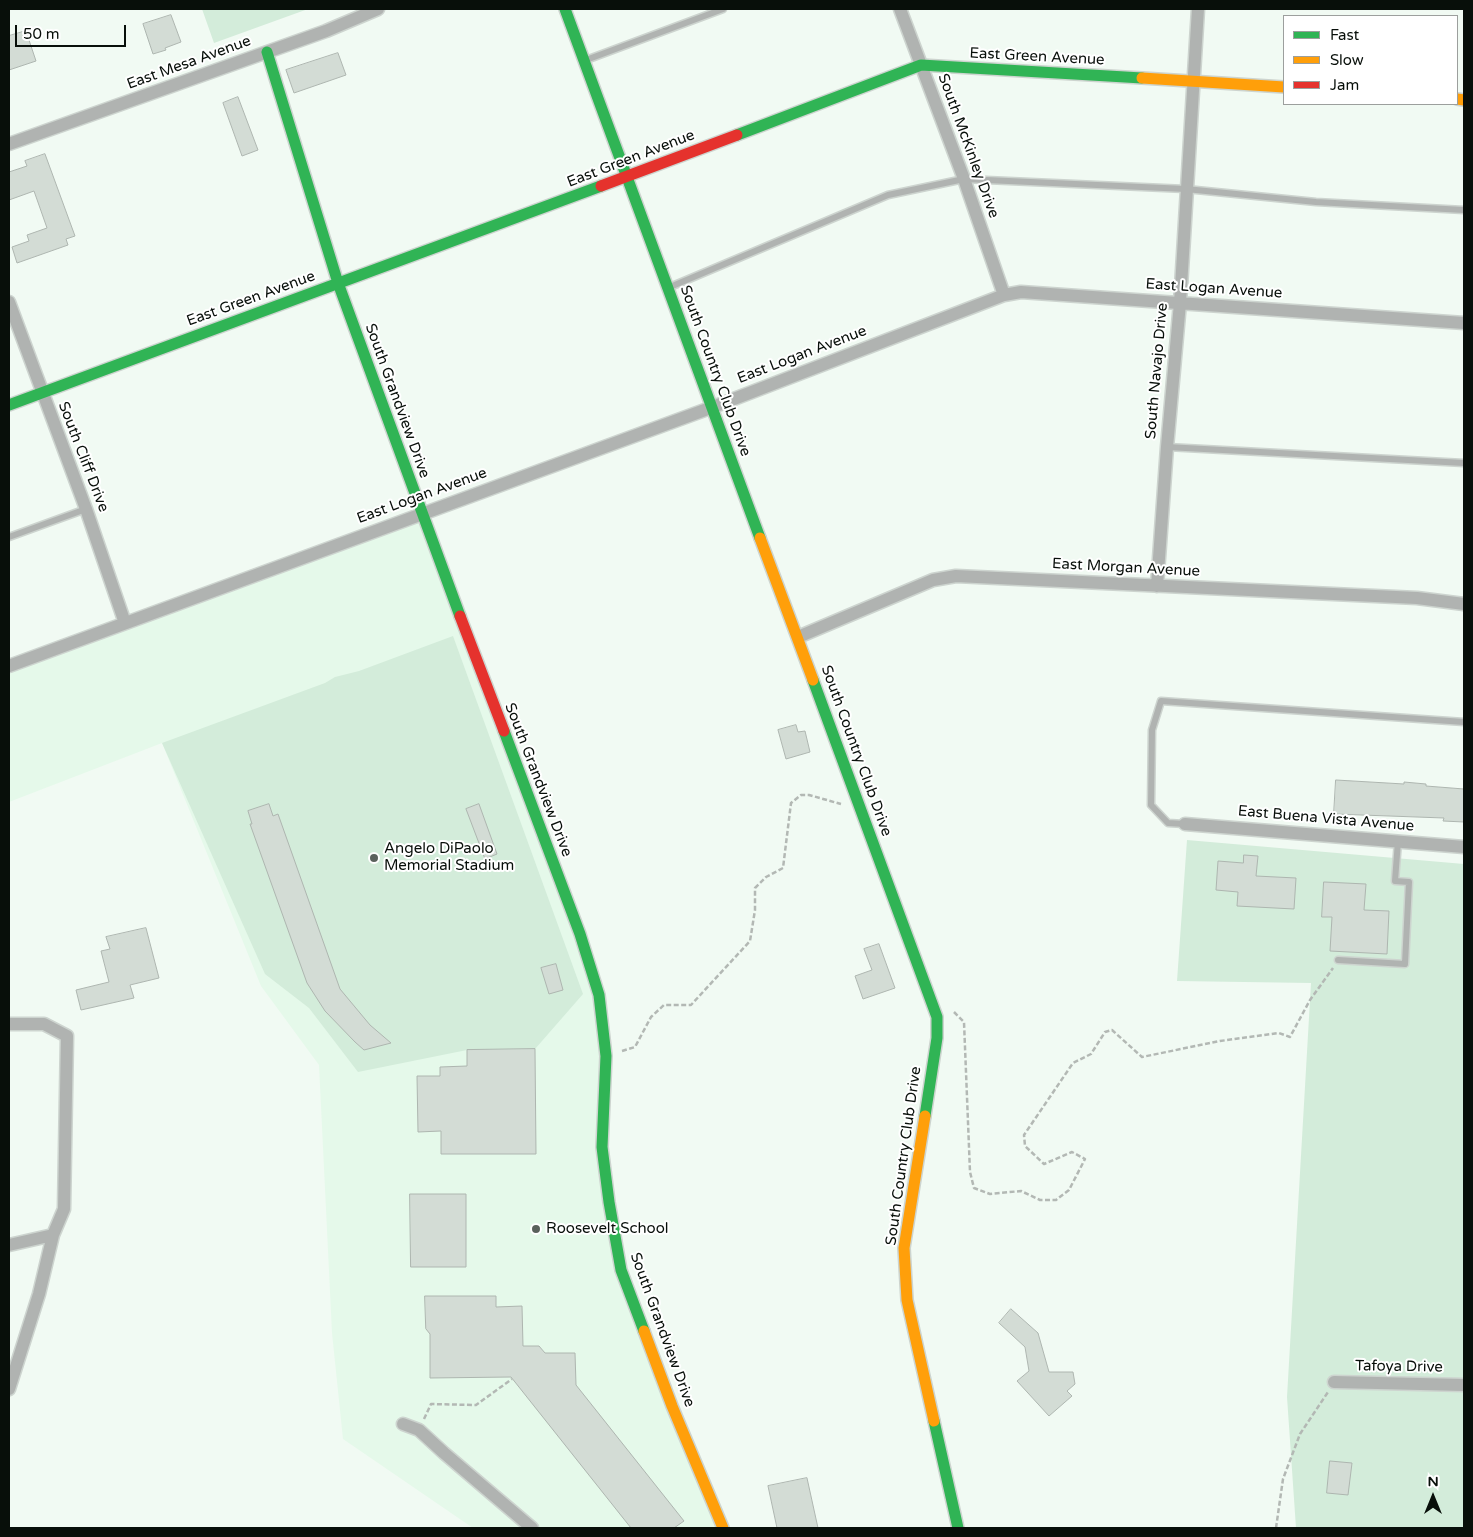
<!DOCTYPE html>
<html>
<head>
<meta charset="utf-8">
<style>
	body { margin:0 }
	#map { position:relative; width:1473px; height:1537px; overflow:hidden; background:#f1faf3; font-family:"Varela Round",sans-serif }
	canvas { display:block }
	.frame { position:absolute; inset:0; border:10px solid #080f0a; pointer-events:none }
	.legend { position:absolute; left:1283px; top:15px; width:175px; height:90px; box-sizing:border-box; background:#fff; border:1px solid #9c9f9d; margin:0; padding:6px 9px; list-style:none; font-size:15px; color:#080f0a }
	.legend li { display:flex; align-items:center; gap:10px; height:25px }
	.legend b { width:25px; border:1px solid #9c9f9d }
	.north { position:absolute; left:1408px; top:1472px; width:50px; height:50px; -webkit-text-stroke:4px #fff; paint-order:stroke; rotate:0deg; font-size:14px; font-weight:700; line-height:20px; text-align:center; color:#080f0a }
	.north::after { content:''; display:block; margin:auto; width:18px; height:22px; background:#080f0a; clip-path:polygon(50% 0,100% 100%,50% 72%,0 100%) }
	.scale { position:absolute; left:15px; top:25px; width:111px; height:22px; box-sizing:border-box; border:2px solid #080f0a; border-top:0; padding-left:6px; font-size:15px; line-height:18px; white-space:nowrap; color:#080f0a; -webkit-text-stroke:4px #fff; paint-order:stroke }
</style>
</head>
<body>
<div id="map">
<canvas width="1473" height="1537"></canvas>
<div class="frame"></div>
<ul class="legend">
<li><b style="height:6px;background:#30b455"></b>Fast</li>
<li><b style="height:6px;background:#ff9f0a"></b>Slow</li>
<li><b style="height:6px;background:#e5322d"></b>Jam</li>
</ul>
<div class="north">N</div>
<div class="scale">50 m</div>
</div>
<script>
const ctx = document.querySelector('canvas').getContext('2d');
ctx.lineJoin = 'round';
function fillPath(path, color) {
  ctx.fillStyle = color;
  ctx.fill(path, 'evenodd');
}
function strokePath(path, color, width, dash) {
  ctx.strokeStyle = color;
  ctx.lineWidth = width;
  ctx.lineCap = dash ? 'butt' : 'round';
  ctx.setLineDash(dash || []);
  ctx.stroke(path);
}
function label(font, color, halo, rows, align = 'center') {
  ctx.font = font + ' "Varela Round",sans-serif';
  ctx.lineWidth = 4;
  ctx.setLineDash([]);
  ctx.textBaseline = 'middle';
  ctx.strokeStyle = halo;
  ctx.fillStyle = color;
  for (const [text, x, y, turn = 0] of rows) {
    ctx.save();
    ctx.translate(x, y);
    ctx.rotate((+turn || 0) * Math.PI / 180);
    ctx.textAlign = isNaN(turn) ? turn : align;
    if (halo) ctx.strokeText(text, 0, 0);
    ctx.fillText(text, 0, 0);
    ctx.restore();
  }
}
const built = new Path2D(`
	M422,514L600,991L602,1147L621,1270L723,1528H473L343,1439L332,1333L319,1065L261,986L162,743L9,802V666Z`);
const green = new Path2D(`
	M202,9H308L214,43Z
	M453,636L583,994L535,1049L467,1050L358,1072L309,1008L265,974L162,743L325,683L335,677L359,671Z
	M1187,840L1464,864V1528H1296L1287,1397L1311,983L1177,981Z`);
const building = new Path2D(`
	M171,15L181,42L165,48L166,50L153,54L143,24Z
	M26,31L36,61L9,70V36Z
	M338,53L346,75L294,93L286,70Z
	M238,97L258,150L242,156L223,103Z
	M45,154L75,236L66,239L68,245L17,263L12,247L29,241L27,235L47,228L34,191L9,200V172L27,166L25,161Z
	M796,725L798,732L805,731L810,752L786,759L778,730Z
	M1336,780L1404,784V782L1426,784V786L1464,789V822L1443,821L1444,818L1334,814Z
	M269,804L273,816L278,814L340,989L370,1025L391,1043L364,1050L355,1042L325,1011L307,983L250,824H252L248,811Z
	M479,804L497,854L485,859L466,809Z
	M1244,855L1258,856L1256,876L1296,878L1294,909L1237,906L1238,892L1216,890L1218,861L1243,863Z
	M1324,882L1366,884L1364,910L1389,911L1387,954L1330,951L1332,917H1322Z
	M146,928L159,978L130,985L134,998L81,1010L76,990L109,982L101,951L110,949L106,937Z
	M879,944L895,988L863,999L855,976L872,970L864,949Z
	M556,964L563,990L549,994L541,968Z
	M535,1049L536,1154H441V1131L418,1132L417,1076H440V1067L467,1066V1050Z
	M410,1194H466V1267H411Z
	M425,1296H496V1307L522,1306L523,1346H539L545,1353H575L576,1385L684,1521L674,1528H631L511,1377L430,1378V1334L426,1329Z
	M1011,1309L1038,1333L1049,1372H1073L1075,1384L1067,1391L1072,1396L1049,1416L1017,1381L1029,1371L1025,1347L999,1323Z
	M1330,1461L1352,1463L1348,1495L1327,1493Z
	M807,1478L818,1528H777L768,1486Z`);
const path = new Path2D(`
	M954,1012L964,1022L970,1172L974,1188L990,1194L1021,1191L1040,1200H1056L1069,1190L1085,1159L1072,1152L1044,1164L1025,1146L1024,1135L1073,1063L1091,1054L1105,1032L1112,1030L1142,1057L1220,1041L1279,1033L1290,1037L1310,1000L1333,968
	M622,1051L635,1047L651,1017L664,1005H691L750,941L755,910V888L766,877L783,868L791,803L801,795H809L841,804
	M424,1419L431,1404L476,1405L512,1379
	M1276,1528L1283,1479L1300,1434L1328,1392`);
const lane = new Path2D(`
	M586,60L723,9
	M670,287L888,195L964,179L1186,189L1316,202L1464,210
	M1167,447L1464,463
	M9,537L86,509
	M1185,824L1168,823L1151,805L1152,730L1161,701L1464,722
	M1338,960L1405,964L1409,882L1395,881L1398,841`);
const street = new Path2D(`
	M900,9L964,179L1004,295
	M9,144L326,31L378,9
	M9,302L86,509L125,623
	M1157,586L1167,447L1180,303L1198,9
	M798,637L933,580L956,576L1417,598L1464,604
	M9,666L713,407L1004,295L1021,292L1464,323
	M1185,824L1464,847
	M9,1024H44L67,1036L64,1209L53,1235L39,1294L9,1389
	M9,1245L53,1235
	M1334,1382L1464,1385
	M403,1424L419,1430L444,1453L532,1528`);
const fast = new Path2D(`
	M565,9L760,538
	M267,52L338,283L460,616
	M737,135L921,65L1142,78
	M9,405L601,186
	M813,680L937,1017V1038L925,1116
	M504,731L580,934L599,995L606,1056L602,1147L609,1202L621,1270L644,1331
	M934,1421L958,1528`);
const slow = new Path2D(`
	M1142,78L1284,87
	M1457,99L1464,100
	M760,538L813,680
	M925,1116L904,1248L907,1300L934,1421
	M644,1331L672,1406L723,1528`);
const jam = new Path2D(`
	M601,186L737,135
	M460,616L504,731`);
const markers = [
	[374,858,5,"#5a615c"],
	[536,1229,5,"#5a615c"]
];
const streetNames = [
	["East Green Avenue",1037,57,3],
	["East Mesa Avenue",189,63,-20],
	["South McKinley Drive",968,146,70],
	["East Green Avenue",631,159,-21],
	["East Logan Avenue",1214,289,4],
	["East Green Avenue",251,299,-20],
	["East Logan Avenue",802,355,-21],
	["South Country Club Drive",715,371,70],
	["South Navajo Drive",1157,371,-85],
	["South Grandview Drive",397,401,70],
	["South Cliff Drive",83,457,69],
	["East Logan Avenue",422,496,-20],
	["East Morgan Avenue",1126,568,3],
	["South Country Club Drive",856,751,70],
	["South Grandview Drive",538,780,69],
	["East Buena Vista Avenue",1326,819,5],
	["South Country Club Drive",904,1156,-82],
	["South Grandview Drive",662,1330,70],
	["Tafoya Drive",1399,1367,1]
];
const poiNames = [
	["Angelo DiPaolo",384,849],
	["Memorial Stadium",384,866],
	["Roosevelt School",546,1229]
];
fillPath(built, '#e5f9ea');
fillPath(green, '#d3ecda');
fillPath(building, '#d3dcd5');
strokePath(building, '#aeb6b0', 1);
strokePath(lane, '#cdd4cf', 9);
strokePath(street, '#cdd4cf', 15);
strokePath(fast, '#cdd4cf', 14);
strokePath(slow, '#cdd4cf', 14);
strokePath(jam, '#cdd4cf', 14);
strokePath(path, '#b3b8b4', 2.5, [5, 2.5]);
strokePath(lane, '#b0b3b1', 6);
strokePath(street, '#b0b3b1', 12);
strokePath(fast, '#30b455', 11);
strokePath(slow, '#ff9f0a', 11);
strokePath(jam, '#e5322d', 11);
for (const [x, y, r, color] of markers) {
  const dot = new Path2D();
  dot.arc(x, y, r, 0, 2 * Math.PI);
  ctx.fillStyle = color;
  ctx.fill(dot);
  strokePath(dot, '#fff', 2);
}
label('15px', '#080f0a', '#fff', streetNames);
label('15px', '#080f0a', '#fff', poiNames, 'left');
</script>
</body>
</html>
